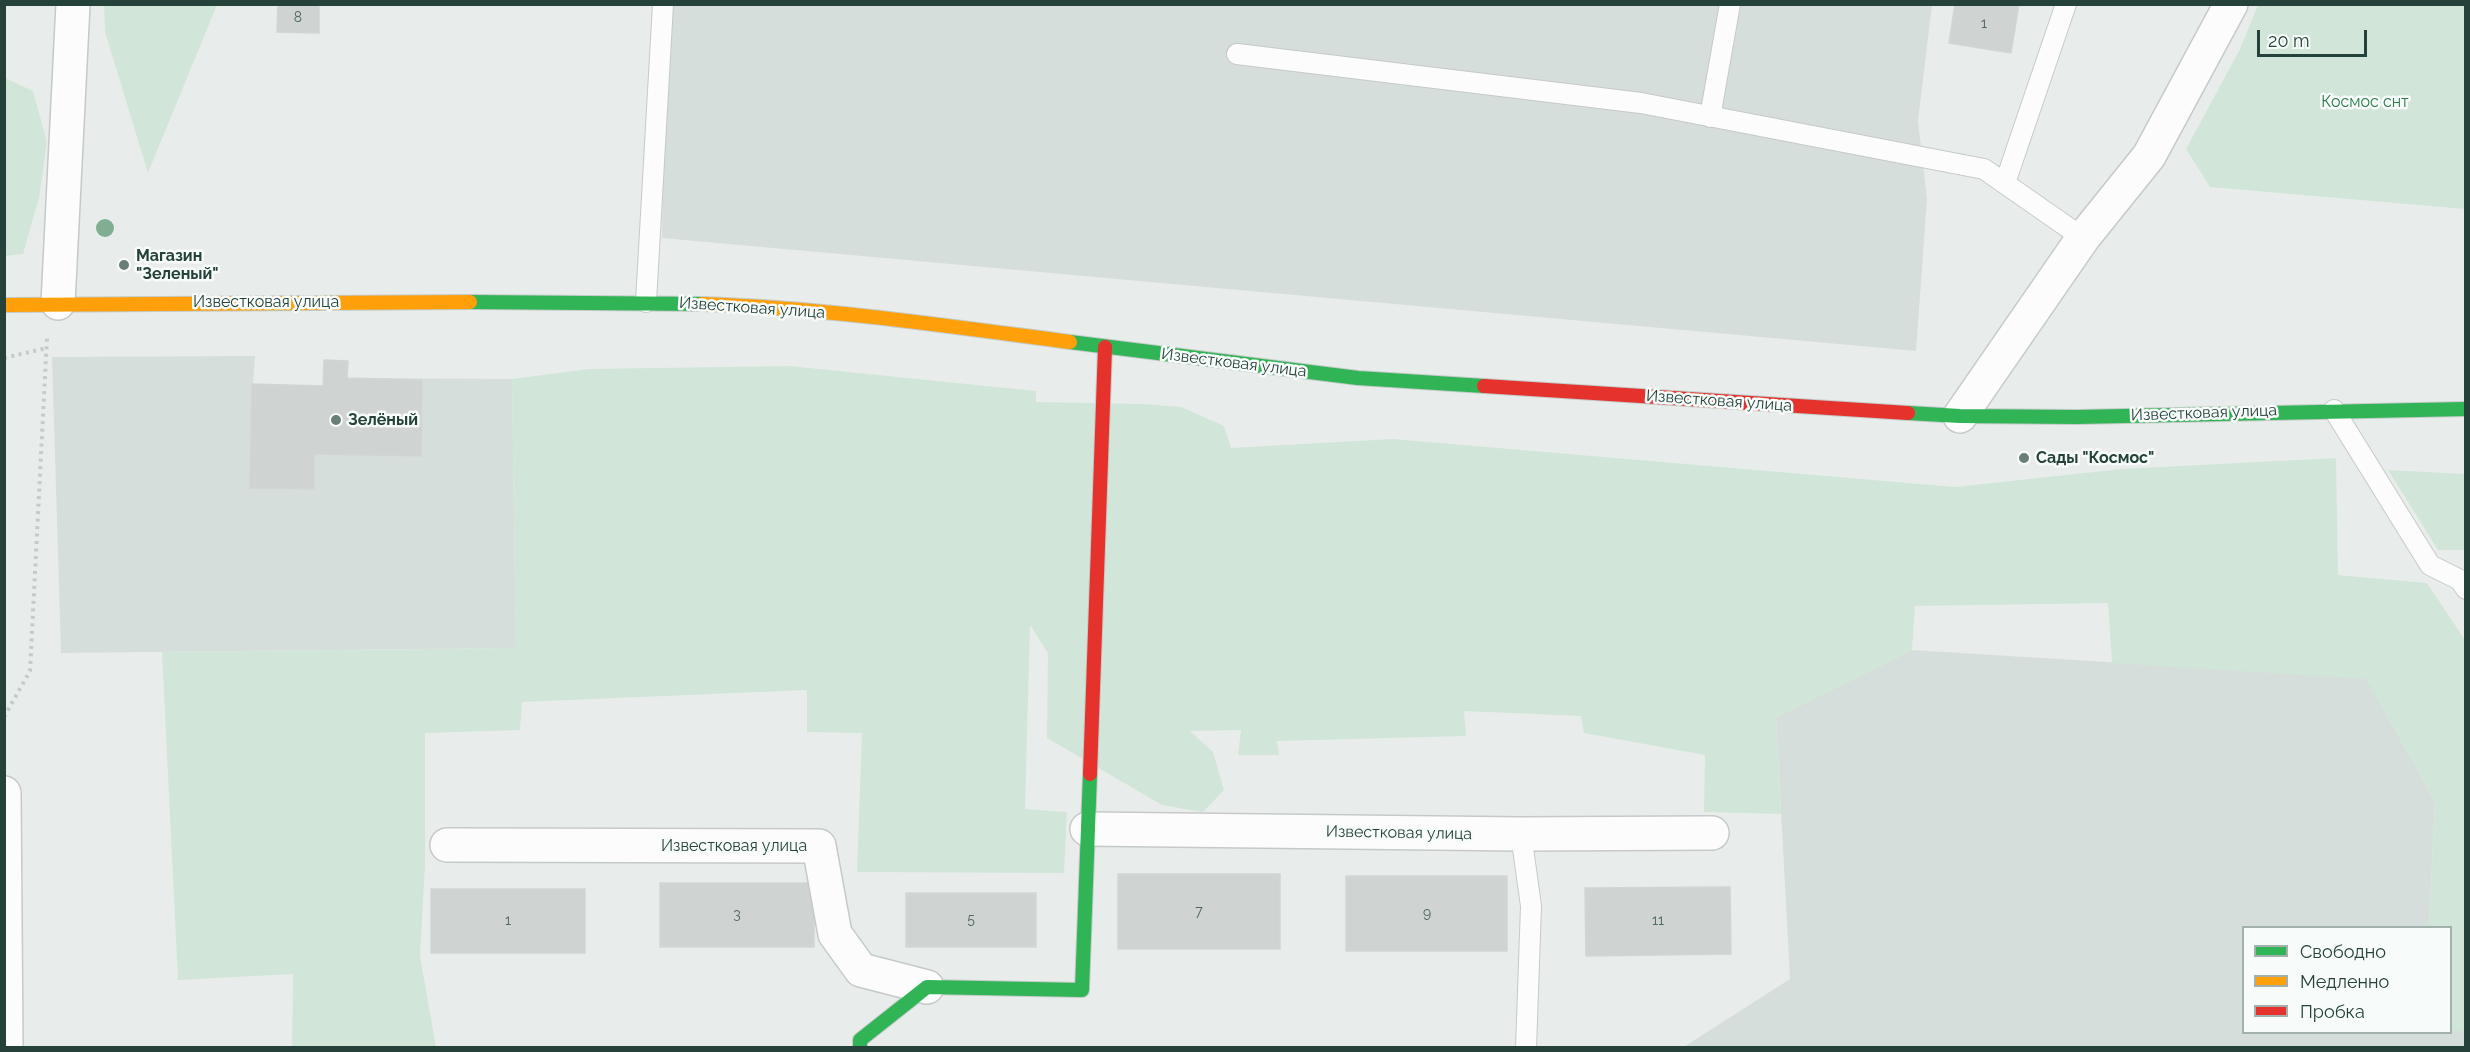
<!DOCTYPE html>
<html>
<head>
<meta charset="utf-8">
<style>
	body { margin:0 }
	#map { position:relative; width:2470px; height:1052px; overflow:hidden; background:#e8edeb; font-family:Raleway,sans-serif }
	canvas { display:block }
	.frame { position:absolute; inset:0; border:6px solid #24423a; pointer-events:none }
	.legend { position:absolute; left:2242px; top:926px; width:210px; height:108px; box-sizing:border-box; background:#f7fbf9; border:2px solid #a3b1ad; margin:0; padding:8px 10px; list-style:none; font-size:18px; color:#24423a }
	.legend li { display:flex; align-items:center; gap:12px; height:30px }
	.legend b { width:30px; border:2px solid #a3b1ad }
	.scale { position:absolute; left:2257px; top:30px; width:110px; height:27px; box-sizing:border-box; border:3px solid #24423a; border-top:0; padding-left:8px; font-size:18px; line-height:21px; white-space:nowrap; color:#24423a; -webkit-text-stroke:4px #f7fbf9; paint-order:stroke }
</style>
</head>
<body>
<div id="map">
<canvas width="2470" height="1052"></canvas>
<div class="frame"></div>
<ul class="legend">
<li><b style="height:8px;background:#30b455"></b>Свободно</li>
<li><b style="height:8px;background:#ff9f0a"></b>Медленно</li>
<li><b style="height:8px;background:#e5322d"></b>Пробка</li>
</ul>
<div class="scale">20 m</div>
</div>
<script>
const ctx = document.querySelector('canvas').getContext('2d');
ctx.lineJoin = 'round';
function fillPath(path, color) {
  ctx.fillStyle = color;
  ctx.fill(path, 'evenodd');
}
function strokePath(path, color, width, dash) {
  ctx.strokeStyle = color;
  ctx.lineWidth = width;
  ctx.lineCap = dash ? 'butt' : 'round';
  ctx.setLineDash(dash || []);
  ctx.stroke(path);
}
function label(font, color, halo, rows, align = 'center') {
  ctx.font = font + ' Raleway,sans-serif';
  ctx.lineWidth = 5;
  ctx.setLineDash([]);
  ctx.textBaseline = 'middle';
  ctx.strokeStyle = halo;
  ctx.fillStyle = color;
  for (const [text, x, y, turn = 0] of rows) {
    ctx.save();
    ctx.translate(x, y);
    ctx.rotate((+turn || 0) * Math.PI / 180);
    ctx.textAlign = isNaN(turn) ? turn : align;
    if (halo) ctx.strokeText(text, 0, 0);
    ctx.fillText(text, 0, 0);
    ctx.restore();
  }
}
const built = new Path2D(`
	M666,5H1932L1918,121L1927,199L1916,351L662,238Z
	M255,356L253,384L323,386L348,361V378L512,379L516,648L61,653L52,357Z
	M1912,650L2366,678L2435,801L2429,927L2244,928V1032L2465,1031V1047L1682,1048L1790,979L1776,717Z`);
const green = new Path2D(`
	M104,5H217L148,173L105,32Z
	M2258,5H2465V209L2210,187L2186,149L2240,49Z
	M5,78L33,91L47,142L39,198L23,254L5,256Z
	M789,366L1036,391V402L1143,404L1181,407L1224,426L1231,448L1393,439L1955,487L2122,469L2336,458L2338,575L2427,583L2465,640V1031H2451L2450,928L2429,927L2435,801L2366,679L2112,663L2108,603L1915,606L1912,650L1776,717L1781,814L1704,812L1705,755L1584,733L1581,716L1464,711L1466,736L1277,741L1279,755H1238L1241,730L1190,731L1213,752L1224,790L1203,812L1162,805L1047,738L1048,653L1030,625L1025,809L1067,812L1064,873L857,872L862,733L807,732V690L522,702L520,730L425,733V866L420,956L436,1047H292L293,974L178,980L162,652L516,648L512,379L589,369Z
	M2388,470L2465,474V550H2438Z`);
const building = new Path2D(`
	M278,4H319V33L277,32Z
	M1955,4H2019L2011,53L1949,43Z
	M324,360L348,361L347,378L422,380L421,456L314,454V489L250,488L252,384L323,386Z
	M1118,874H1280V949H1118Z
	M1346,876H1507V951H1346Z
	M660,883H814V947H660Z
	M1730,887L1731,954L1586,956L1585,888Z
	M431,889H585V953H431Z
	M906,893H1036V947H906Z`);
const path = new Path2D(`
	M4,358L47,348
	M4,717L30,671L47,338`);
const lane = new Path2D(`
	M1237,54L1641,103L1984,169L2083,238
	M1710,117L1730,4
	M2005,183L2066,4
	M646,302L663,4
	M2334,410L2430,565L2460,580L2466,589
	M1521,834L1531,906L1526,1048`);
const street = new Path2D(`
	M58,303L73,4
	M1960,416L2083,238L2149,156L2231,4
	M4,793L6,1048
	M1087,829L1521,834L1712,833
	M447,845L819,846L835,934L861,970L927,987`);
const fast = new Path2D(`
	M470,302L702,304
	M1070,342L1358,378L1484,386
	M1908,413L1960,416L2076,417L2466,409
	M860,1048V1040L927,987L1082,990L1090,774`);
const slow = new Path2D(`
	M702,304C825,308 948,326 1070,342
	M4,305L470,302`);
const jam = new Path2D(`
	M1484,386L1908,413
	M1090,774L1105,347`);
const trees = [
	[105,228]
];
const markers = [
	[124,265,6,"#697e78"],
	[336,420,6,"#697e78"],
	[2024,458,6,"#697e78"]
];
const numberNames = [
	["8",298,18],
	["1",1984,24],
	["7",1199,912],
	["9",1427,914],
	["3",737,915],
	["5",971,920],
	["1",508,921],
	["11",1658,921]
];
const parkNames = [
	["Космос снт",2365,102]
];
const poiNames = [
	["Магазин",136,256],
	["\"Зеленый\"",136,274],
	["Зелёный",348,420],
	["Сады \"Космос\"",2036,458]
];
const streetNames = [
	["Известковая улица",266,302],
	["Известковая улица",752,308,4],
	["Известковая улица",1234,363,7],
	["Известковая улица",1719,401,4],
	["Известковая улица",2204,413,-2],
	["Известковая улица",1399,833,1],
	["Известковая улица",734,846]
];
fillPath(built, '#d6dedb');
fillPath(green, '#d1e6d8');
fillPath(building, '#cfd4d2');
strokePath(building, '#d1d6d4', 1.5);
strokePath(lane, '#c5cac8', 22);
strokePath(street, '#c5cac8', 36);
strokePath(fast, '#c3cbc8', 16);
strokePath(slow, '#c3cbc8', 16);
strokePath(jam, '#c3cbc8', 16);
strokePath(path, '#c3ccca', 4, [3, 4.5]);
strokePath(lane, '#fcfcfc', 20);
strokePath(street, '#fcfcfc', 33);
strokePath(fast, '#30b455', 14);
strokePath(slow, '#ff9f0a', 14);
strokePath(jam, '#e5322d', 14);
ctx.fillStyle = '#81ae93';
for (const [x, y] of trees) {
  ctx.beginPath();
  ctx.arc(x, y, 9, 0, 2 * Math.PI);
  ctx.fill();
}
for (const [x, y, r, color] of markers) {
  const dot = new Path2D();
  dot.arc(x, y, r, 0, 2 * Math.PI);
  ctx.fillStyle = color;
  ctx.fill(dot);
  strokePath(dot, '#f7fbf9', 2);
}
label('14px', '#506761', null, numberNames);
label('16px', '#2d7a4b', '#f7fbf9', parkNames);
label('bold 16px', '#24423a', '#f7fbf9', poiNames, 'left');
label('16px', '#24423a', '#f7fbf9', streetNames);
</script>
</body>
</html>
